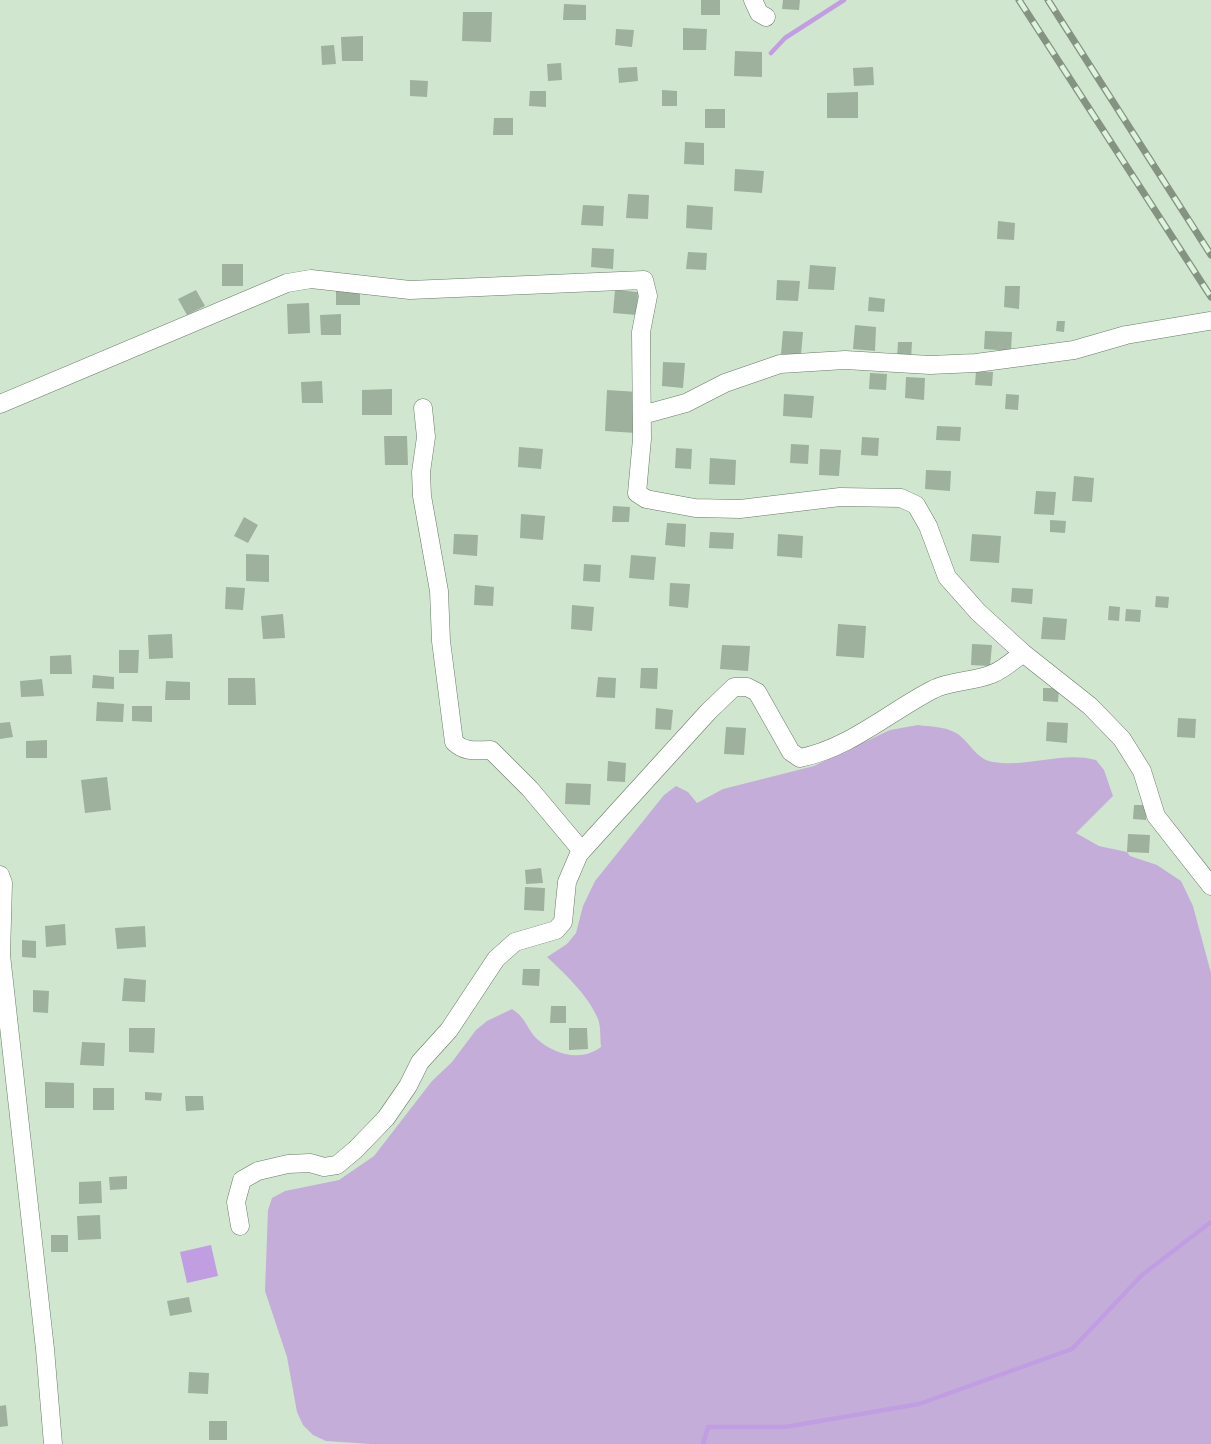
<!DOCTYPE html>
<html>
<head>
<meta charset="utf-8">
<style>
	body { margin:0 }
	canvas { display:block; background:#d1e6cf }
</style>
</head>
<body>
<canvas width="1211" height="1444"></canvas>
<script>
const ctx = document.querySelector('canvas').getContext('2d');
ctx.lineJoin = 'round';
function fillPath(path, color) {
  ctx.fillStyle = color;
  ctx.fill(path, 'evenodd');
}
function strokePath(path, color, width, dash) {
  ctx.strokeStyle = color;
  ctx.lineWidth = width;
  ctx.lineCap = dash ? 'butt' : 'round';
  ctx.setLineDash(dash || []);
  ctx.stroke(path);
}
const green = new Path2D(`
	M918,725C931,727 944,726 956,733C970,741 975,759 993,762C1028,768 1061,751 1096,760L1104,770L1113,796L1076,833L1099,846L1127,852L1130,856L1157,865L1181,881L1193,906L1211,973V1444H371L326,1441L313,1435L303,1425L297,1412L287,1357L265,1291L268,1210L272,1198L285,1191L339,1180L374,1156L432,1081L452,1062L476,1030L487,1021L512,1009C526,1018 526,1027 536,1038C554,1055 581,1062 601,1047C600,1038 601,1027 598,1019C588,995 565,974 547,957L567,944L576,933L583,906L595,881L664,795L676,786L688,792L697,803L723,789L814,766L890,730Z`);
const water = new Path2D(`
	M211,1245L218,1276L187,1283L180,1252Z`);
const stream = new Path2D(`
	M771,53L785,38L844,0
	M703,1444L708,1427H785L919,1404L1072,1349L1142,1275L1211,1222`);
const building = new Path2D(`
	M701,0H720V15H701Z
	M783,0H800L799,10L782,9Z
	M564,4L586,5V20H563Z
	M463,12H492L491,42L462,41Z
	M683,28L707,29L706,50H683Z
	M616,29L634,30L632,47L615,45Z
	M363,36V61H342L341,37Z
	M334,45L336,64L322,65L321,46Z
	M735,51L762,52V77L734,76Z
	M561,63L562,80L548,81L547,64Z
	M637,67L638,81L619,83L618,68Z
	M873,67L874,85L854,86L853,68Z
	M410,80L428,81L427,97L410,96Z
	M662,90L677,91V106H662Z
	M530,91H546V107L529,106Z
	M858,92V118H827V93Z
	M705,109H725V128H705Z
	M494,118H513V135H493Z
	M685,142L704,143V165L684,164Z
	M735,169L764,171L762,193L734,191Z
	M628,194L649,195L648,219L626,218Z
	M583,205L604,206L603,226L581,225Z
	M687,205L713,207L712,230L686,228Z
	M998,221L1015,223L1014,240L997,239Z
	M592,248L614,249L613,269L591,267Z
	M688,252L707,253L706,270L686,269Z
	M222,264H243V286H222Z
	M810,265L836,267L834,290L808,289Z
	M777,280L800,281L798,301L776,300Z
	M1005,286H1020L1019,309L1004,307Z
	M336,289H360V305H336Z
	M196,290L205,306L187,315L178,299Z
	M615,290L638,292L637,315L613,313Z
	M869,297L885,299L884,312L868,311Z
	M309,303L310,333L288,334L287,304Z
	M341,314V335H321L320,315Z
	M1057,321H1065L1064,332L1056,331Z
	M855,325L876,327L875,351L853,349Z
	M783,331L803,332L801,355L781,354Z
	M985,331L1012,332L1011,351L984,349Z
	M898,342H912L911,359L897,358Z
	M663,362L685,363L683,388L662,386Z
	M976,371L993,372L992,386L975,385Z
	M870,373L887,374L886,390L869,389Z
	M906,377L925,378L924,400L905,398Z
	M322,381L323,403H302L301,382Z
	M392,389V415H362V390Z
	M607,390L638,392L636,433L605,431Z
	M784,394L814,396L812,418L783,416Z
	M1006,394L1019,395L1018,410L1005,409Z
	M937,426L961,427L960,441L936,440Z
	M384,436H407L408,465H385Z
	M862,437L879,438L878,456L861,455Z
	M791,444L809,445L808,464L790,463Z
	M519,447L543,449L541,469L518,467Z
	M676,448L692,449L691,469L675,468Z
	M820,449L841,450L839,476L819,475Z
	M710,458L736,460L735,485L709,484Z
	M926,470L951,471L950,491L925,489Z
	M1074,476L1094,478L1092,502L1072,501Z
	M1036,491L1056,492L1054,515L1034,514Z
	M613,506L630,507L629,522H612Z
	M521,514L545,516L543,540L520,538Z
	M244,517L258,525L248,543L234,536Z
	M1050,520L1066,521L1065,533L1050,532Z
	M667,523L686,524L685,547L665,545Z
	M710,532L734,533L733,549L709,548Z
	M454,534L478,535L477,556L453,554Z
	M778,534L803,536L802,558L777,556Z
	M972,534L1001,536L999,563L970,561Z
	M246,554L269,555V582L246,581Z
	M631,555L656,557L654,580L629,578Z
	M584,564L601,565L600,582L583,581Z
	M670,583L690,584L688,608L669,606Z
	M475,585L494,587L493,606L474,605Z
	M226,587L245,588L243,610L225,609Z
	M1012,588L1033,589L1032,604L1011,602Z
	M1156,596L1169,597L1168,608L1155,607Z
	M572,605L594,607L592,631L571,629Z
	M1109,606L1120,607L1119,621L1108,620Z
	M1126,609L1141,610L1140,622L1125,621Z
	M283,614L285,638L263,639L261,616Z
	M1043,617L1067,619L1065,640L1041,639Z
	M838,624L866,626L864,658L836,656Z
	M172,634L173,658L149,659L148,635Z
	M972,644L992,645L990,666L971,665Z
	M722,645L750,646L748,671L720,669Z
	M119,650H139L138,673H119Z
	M71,655L72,674H50V656Z
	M641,668H658L657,689L640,688Z
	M93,675L114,677V689L92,688Z
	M598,677L616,678L615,698L596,697Z
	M228,678H255L256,705H228Z
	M42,679L44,696L21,697L20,681Z
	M166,681L190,682V700H165Z
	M1043,688H1059L1058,702L1043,701Z
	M97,702L124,704L123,722L96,721Z
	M132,706H152V722L132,721Z
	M656,708L673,710L671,730L655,729Z
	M1178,718L1196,719L1195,738L1177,737Z
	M10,722L13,737L0,739V723Z
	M1047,722L1068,723L1067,743L1046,741Z
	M726,727L746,728L744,755L724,754Z
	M47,740V758H26V741Z
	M608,761L626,763L625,782L607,781Z
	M107,777L111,810L85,813L81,780Z
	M566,783L591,784L590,805L565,804Z
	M1134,805H1147L1146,820L1133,819Z
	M1128,834L1150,835L1149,853L1127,852Z
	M541,868L543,883L526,884L525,870Z
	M525,887L545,888L544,911L524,910Z
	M65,924L66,945L46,947L45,926Z
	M145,926L146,947L117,949L115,928Z
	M22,940L36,941V958L22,957Z
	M523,969H540L539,986L522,985Z
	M124,978L146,980L145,1002L122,1001Z
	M33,990L49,991L48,1013L33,1012Z
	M551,1006H566V1023H550Z
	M129,1028H155L154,1053L129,1052Z
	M569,1028H587L588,1049L569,1050Z
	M82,1042L105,1043L104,1066L80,1065Z
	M45,1082L74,1083V1108H45Z
	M93,1088H114V1110H93Z
	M145,1092L162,1093L161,1101L145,1100Z
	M185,1096H203L204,1110L186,1111Z
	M127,1176V1189L110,1190L109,1177Z
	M101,1181L102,1203L79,1204V1182Z
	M100,1215L101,1239L78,1240L77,1216Z
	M51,1235H68V1252H51Z
	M189,1297L192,1312L170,1316L167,1301Z
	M189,1372L209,1373L208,1394L188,1393Z
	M6,1405L8,1426L0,1427V1406Z
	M209,1421H227V1440H209Z`);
const minor = new Path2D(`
	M753,0L759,13L766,17
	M0,404L287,283L311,279L410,290L644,280L648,296L641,332L642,439L637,493L646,499L695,508L740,509L840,497L901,498L916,505L928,526L947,577L978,612L1023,653L1090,706L1122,739L1142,771L1156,816L1211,886
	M423,408L426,437L421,472L422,496L439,591L441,641L454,742C465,753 477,750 491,750L530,789L582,851
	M642,415L686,403L725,383L780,364L845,360L930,365L976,363L1074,350L1126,335L1209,321
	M0,875L3,883L1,955L45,1349L53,1444
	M240,1226L236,1202L242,1180L258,1171L288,1164L310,1163L324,1167L337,1165L355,1150L386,1118L408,1086L420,1062L449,1030L496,959L515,942L556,930L563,922L567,882L579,854L708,712L734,687H747L757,692L791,752L800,758C850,748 889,712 934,689C953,680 973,682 992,674C1003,670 1014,660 1023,653`);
const rail = new Path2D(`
	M1019,0L1211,297
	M1048,0L1211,255`);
fillPath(green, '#c4aed9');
fillPath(water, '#c19ee2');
strokePath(stream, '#c19ee2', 4.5);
fillPath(building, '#9db19c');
strokePath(minor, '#687b67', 19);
strokePath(minor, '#fff', 18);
strokePath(rail, '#859383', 7);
strokePath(rail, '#def3dc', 4.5, [13]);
</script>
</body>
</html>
